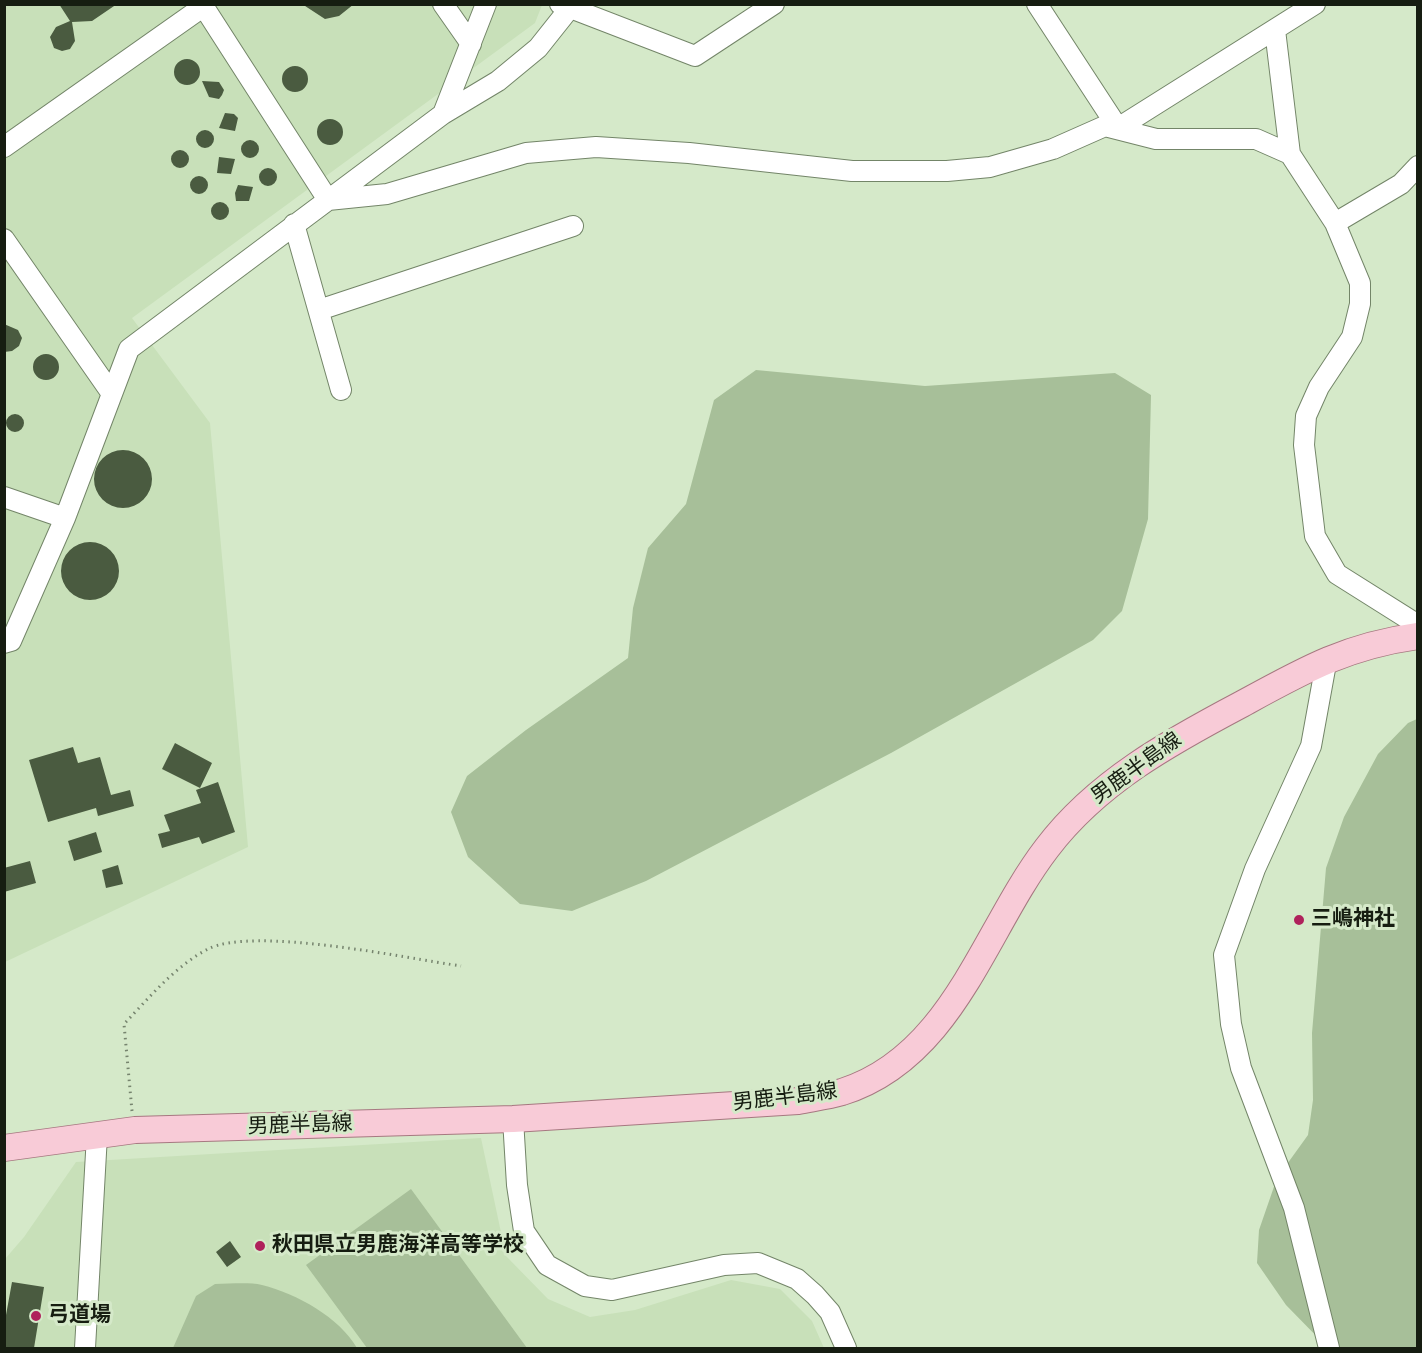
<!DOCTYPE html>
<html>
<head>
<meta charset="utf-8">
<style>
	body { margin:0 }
	#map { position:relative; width:1422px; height:1353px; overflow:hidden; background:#d5e9c9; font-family:"Sofia Sans Condensed",sans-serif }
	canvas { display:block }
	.frame { position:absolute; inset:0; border:6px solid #161d11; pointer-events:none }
</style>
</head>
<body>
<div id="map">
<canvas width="1422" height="1353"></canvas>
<div class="frame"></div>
</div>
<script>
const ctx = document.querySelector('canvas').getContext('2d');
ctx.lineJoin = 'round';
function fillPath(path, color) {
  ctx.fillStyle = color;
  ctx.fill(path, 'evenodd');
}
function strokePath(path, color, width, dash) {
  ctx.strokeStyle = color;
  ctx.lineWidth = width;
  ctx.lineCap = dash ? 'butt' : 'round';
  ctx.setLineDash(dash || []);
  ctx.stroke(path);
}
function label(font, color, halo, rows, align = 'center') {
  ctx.font = font + ' "Sofia Sans Condensed","Noto Sans JP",sans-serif';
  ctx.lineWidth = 6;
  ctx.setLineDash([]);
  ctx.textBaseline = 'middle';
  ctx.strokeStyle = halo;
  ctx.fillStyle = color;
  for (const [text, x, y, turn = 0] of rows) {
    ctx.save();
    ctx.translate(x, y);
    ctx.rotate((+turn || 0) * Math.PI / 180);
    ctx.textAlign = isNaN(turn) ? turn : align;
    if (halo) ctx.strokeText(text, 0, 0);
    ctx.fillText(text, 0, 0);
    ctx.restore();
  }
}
const built = new Path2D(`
	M5,5H542L535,23L132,318L210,423L248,847L5,962Z
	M481,1138L506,1256L548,1299L590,1317L635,1310L731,1280L780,1289L812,1321L824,1348H5V1259L24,1237L76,1162Z`);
const green = new Path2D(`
	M756,370L925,386L1115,373L1151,395L1148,519L1122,611L1093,640L891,753L646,881L572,911L520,904L468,857L451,812L467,776L526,730L628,658L633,608L648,548L686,504L714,400Z
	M1417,719V1348H1328L1286,1305L1257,1263L1259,1230L1277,1178L1308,1135L1313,1100L1312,1033L1326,868L1344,817L1378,754L1408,723Z
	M411,1189L527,1348H367L306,1265Z
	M215,1284C230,1284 248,1282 262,1285C297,1294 339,1317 357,1348H173L196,1296Z`);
const building = new Path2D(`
	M59,4H117L92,21L72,22L75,41L70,49L62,51L54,48L50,37L56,27L70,21Z
	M302,4H354L339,16L325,19Z
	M174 72a13 13 0 1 1 26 0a13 13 0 1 1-26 0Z
	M282 79a13 13 0 1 1 26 0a13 13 0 1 1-26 0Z
	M202,81L219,82L224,90L222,95L219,99L209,97Z
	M225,113L234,114L238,118L235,131L219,128Z
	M317 132a13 13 0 1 1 26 0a13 13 0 1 1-26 0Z
	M196 139a9 9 0 1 1 18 0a9 9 0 1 1-18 0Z
	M241 149a9 9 0 1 1 18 0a9 9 0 1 1-18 0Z
	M171 159a9 9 0 1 1 18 0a9 9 0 1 1-18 0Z
	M219,157L235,159L231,174L217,173Z
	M259 177a9 9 0 1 1 18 0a9 9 0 1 1-18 0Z
	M190 185a9 9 0 1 1 18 0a9 9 0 1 1-18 0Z
	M238,185L253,187L249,201H236L235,193Z
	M211 211a9 9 0 1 1 18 0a9 9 0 1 1-18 0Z
	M4,324L18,330L22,338L19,346L12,351L4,352Z
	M33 367a13 13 0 1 1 26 0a13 13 0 1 1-26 0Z
	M6 423a9 9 0 1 1 18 0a9 9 0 1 1-18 0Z
	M94 479a29 29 0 1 1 58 0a29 29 0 1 1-58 0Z
	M61 571a29 29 0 1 1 58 0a29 29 0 1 1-58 0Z
	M175,743L212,763L200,788L162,769Z
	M73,747L78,763L100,757L111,795L130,790L134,806L98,816L96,808L48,822L29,760Z
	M218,782L235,832L202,844L199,837L162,848L158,834L170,831L164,815L201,803L196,790Z
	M96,832L102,852L74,861L68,841Z
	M30,861L36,883L4,892V868Z
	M118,865L123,884L106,888L102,870Z
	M230,1241L241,1257L227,1267L216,1252Z
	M12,1282L44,1287L34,1348H4V1326Z`);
const path = new Path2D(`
	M132,1111L124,1024C149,998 175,966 208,949C253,926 406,958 461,966`);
const minor = new Path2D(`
	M202,4L328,200
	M443,4L471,44
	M560,4L695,56L774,4
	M1037,4L1118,128
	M1275,30L1290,154L1335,223L1360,283V304L1352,337L1319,387L1306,416L1304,445L1315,536L1337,574L1418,625
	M443,114L498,81L538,48L573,4
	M1118,128L1315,4
	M4,147L204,6
	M328,200L387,194L526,153L596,147L689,153L852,171H947L990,167L1053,149L1105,126L1156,139H1256L1290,154
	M1335,223L1401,184L1418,166
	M294,224L341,390
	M4,239L112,394
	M319,310L573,226
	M4,497L65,518
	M4,643L11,641L65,518L129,349L443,114L486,4
	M1327,658L1311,746L1255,869L1224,955L1231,1024L1241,1068L1294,1208L1329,1348
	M513,1119L517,1185L524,1231L547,1265L585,1286L612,1290L724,1265L758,1263L797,1279L815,1295L830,1312L846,1348
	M85,1348L97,1135`);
const major = new Path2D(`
	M4,1148L135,1130L513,1119L798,1101C813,1098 828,1096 842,1092C953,1057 984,930 1047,848C1097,782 1170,742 1242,704C1304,670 1346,646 1418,636`);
const markers = [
	[1299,920,6,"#af215b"],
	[260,1246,6,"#af215b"],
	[36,1316,6,"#af215b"]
];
const streetNames = [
	["男鹿半島線",1137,769,-36],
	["男鹿半島線",785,1098,-7],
	["男鹿半島線",300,1126,-2]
];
const poiNames = [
	["三嶋神社",1311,920],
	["秋田県立男鹿海洋高等学校",272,1246],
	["弓道場",48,1316]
];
fillPath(built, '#c8e0b9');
fillPath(green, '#a7bf99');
fillPath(building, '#4a5b40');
strokePath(minor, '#738568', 22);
strokePath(major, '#a67880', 28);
strokePath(path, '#76846e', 3, [1.5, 4.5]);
strokePath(minor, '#fff', 20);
strokePath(major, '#f8cbd7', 26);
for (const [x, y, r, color] of markers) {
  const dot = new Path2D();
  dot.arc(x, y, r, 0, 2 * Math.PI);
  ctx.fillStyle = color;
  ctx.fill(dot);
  strokePath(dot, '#d5e9c9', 2);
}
label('21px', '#161d11', '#d5e9c9', streetNames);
label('bold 21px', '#161d11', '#d5e9c9', poiNames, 'left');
</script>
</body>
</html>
